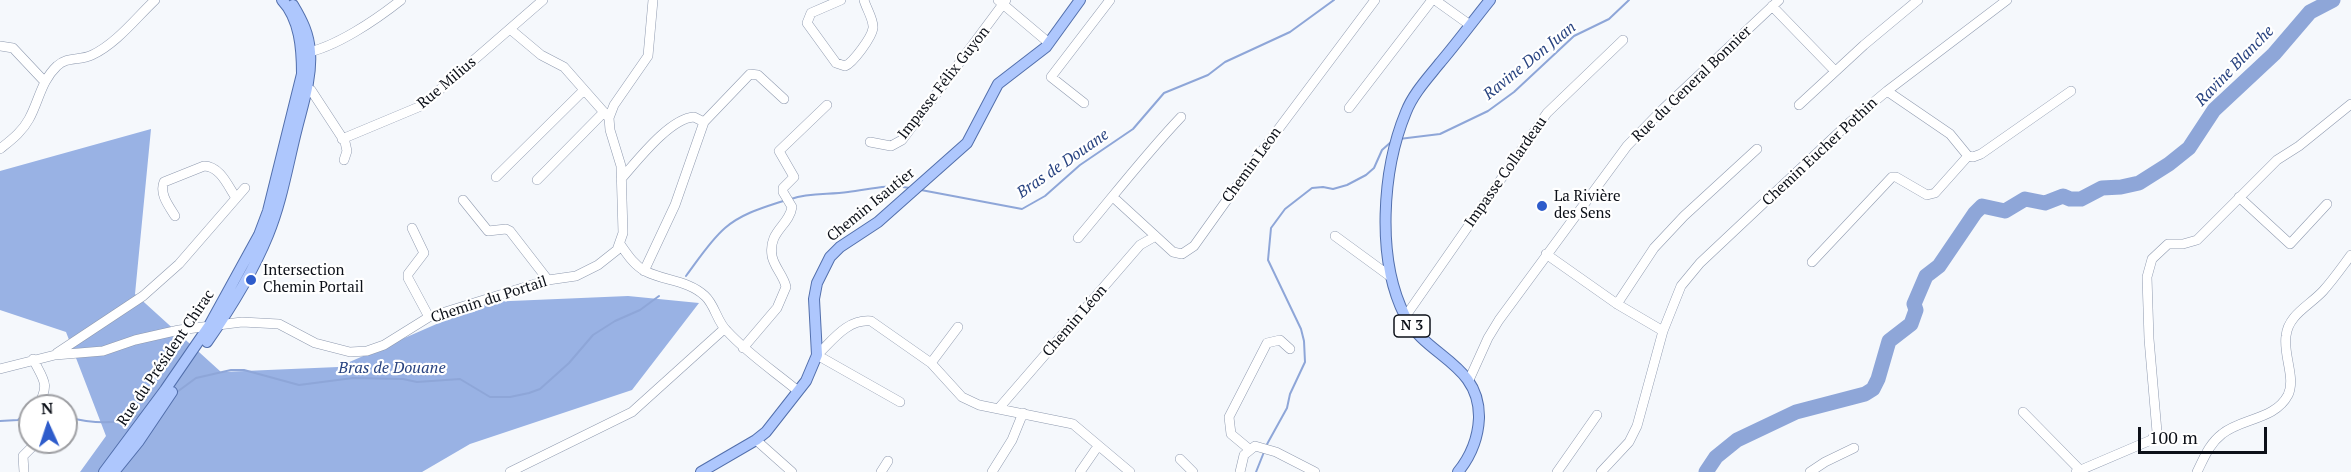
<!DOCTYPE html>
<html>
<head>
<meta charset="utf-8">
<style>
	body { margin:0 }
	#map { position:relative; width:2351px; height:472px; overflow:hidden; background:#f5f8fc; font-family:"PT Serif",serif }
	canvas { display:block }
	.north { position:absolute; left:18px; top:394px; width:60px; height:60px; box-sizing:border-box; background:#fff; border:2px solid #9e9fa3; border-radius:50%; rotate:357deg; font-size:16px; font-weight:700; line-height:24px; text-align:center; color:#0c1018 }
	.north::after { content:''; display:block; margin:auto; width:21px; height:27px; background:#2e5ccb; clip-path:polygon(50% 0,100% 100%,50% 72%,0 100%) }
	.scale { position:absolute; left:2138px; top:427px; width:129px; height:27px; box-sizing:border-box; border:3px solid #0c1018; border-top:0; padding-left:8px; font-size:18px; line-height:21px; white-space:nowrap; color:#0c1018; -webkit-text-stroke:4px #fff; paint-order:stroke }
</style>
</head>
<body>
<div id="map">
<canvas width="2351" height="472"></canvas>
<div class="north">N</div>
<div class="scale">100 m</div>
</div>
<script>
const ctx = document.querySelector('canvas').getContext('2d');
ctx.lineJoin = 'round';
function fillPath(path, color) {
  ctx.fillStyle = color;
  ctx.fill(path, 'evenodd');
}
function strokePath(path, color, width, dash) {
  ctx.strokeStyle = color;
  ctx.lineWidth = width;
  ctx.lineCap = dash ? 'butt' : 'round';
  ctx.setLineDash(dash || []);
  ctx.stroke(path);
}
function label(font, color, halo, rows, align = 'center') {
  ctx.font = font + ' "PT Serif",serif';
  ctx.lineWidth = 4.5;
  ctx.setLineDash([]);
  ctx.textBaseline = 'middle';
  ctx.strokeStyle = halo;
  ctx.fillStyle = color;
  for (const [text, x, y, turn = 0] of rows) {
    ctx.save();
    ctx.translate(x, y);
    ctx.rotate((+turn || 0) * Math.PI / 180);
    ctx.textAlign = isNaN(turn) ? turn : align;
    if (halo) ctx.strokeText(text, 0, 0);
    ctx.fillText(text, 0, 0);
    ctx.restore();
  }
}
const forest = new Path2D(`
	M151,129L135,294L221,372L338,367L487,302L628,296L699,303L632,390L470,444L422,472H80L106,436L66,332L0,310V171Z`);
const stream = new Path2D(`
	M1399,139L1440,134L1488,111L1514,92L1574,36L1609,19L1629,0
	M921,190L1022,209L1045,196L1080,165L1133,129L1164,93L1208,75L1225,62L1290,32L1334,0
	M791,199C810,192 829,195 848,192C872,189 885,184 910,188
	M686,276C698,260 710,241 725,228C742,213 765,207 786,200
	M177,392L196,378L231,370H244L299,385L353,378L403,379L417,382L460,379L490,397H510L529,393L540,389L569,363L593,335L615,321L640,310L659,296
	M66,417C90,423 119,426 141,414
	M0,421L18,420L22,416L30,415
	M1266,446L1287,408L1290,394L1305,362L1304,341L1301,329L1268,260L1271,228L1285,209L1312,188L1323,187L1333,189L1347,185L1366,175L1374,168L1382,150L1391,142
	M1256,472L1264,452`);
const river = new Path2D(`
	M1706,472L1716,457L1737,440L1796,412L1865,394L1873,389L1878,379L1889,341L1911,324L1916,310L1914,304L1926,276L1939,266L1975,213L1982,206L2005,211L2025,199L2045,203L2063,196L2070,199H2081L2102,188L2121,187L2139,183L2169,164L2189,148L2214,110L2274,54L2310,12L2333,0`);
const minor = new Path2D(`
	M841,0L811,13L807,23L836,63L845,66C853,63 872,37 873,28C874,20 866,8 864,0
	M998,0L1049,43
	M1435,0L1470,25
	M1772,6L1835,71
	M510,29L541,55L564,67L609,118
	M0,46L13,48L45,82
	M304,53C335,48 377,19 401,0
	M301,87L311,90L345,142L347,151L344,160
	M1887,91L1950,134L1968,156L1973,157L1981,154L2071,91
	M1084,103L1051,77L1110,0
	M1799,105L1864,45L1918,0
	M1349,108L1432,0
	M342,139L421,106L543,0
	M870,142L891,146L902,140L1006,0
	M0,149C11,140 22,132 29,119C39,101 41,81 57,66C67,56 80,61 92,55C116,44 136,18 155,0
	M496,177L584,90
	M621,179C637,161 670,118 694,117L704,122
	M537,180L604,112
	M1113,197L1173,252L1182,254L1194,246L1259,155L1375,0
	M2239,197L2290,244L2327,204
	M463,200L488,231L506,229L510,231L548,280
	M175,216C169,206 159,194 164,182L204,166C220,166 228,186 236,198
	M412,228L424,253L408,274V278L429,317
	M1335,236L1391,277
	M1078,238C1112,198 1144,156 1181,117
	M620,244C627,254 634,265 645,271C664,281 688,280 705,296C715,305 717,322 727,331C748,354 774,371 798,391
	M1546,254L1617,304L1663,331
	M1812,262L1892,177H1896L1927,195L1935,193L1968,156
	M644,271L675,205L704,122L750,74L758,75L784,99
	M1617,304L1654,248L1684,216L1757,149
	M1405,317L1547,113L1623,40
	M743,348L777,308L786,287C784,276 774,267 772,256C768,231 789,226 792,207L783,192V188L794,177L779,151L827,105
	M57,353L143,296L179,264L245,188
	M33,359C44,381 50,383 38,406
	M931,363L958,327
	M0,369L55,355L103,351L135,340L179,330L242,322L279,324L315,343L350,352L367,351L384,345L429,317L548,280L576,276L598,265L617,250L623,233L621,166L610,130L609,118L614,105L648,56L653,0
	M1469,380L1488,338L1499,320L1627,146L1663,109L1779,0
	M900,402L817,355C833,340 847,319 871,321L931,363L962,397L979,405L1073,424L1130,472
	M999,408L1140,245L1154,237
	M2023,412L2080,470
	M756,440L792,472
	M1249,449L1231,434L1229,417L1267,343L1280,340L1290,349
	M1180,459L1193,472
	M24,472L23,456L37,442
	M510,472L632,412L724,329
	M881,472L888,461
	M992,472L1012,440L1023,413
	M1080,472L1098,446
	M1240,472L1244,455L1255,446L1276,452L1315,472
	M1557,472L1597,415
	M1601,472L1629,442L1637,426L1663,331L1681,286L1700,263L1850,122L1887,91L2007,0
	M1810,472L1825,462L1854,448
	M2076,472L2151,440L2157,432L2149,339L2147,277L2152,259L2168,244H2183L2197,240L2277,160L2299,146L2351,104
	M2197,472C2204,458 2209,444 2222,434C2241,418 2275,420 2288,395C2296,378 2283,355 2286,336C2288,315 2309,306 2323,291C2333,280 2342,267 2351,255`);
const major = new Path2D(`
	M207,342C230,309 253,272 268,235C282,201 288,163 297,128C303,104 312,77 310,52C309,34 302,20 293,5
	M104,472L165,390L209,326L259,235L268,211L302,74C302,49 300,19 282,0
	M114,472L139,441L172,392
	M701,472L756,440L766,432L806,381L817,355L814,299L817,283L830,257L840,247L878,222L967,143L998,84L1046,47L1080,0
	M1458,472C1471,456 1478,439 1479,418C1480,363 1426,357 1405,316C1376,259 1382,170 1406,112C1413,94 1427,79 1439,64C1457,43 1473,21 1490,0`);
const markers = [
	[1542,206,6,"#2e5ccb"],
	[251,280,6,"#2e5ccb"]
];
const shields = [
	[1412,326,36]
];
const shieldNames = [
	["N 3",1412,326]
];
const streetNames = [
	["Rue Milius",447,83,-40],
	["Impasse Félix Guyon",944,83,-52],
	["Rue du General Bonnier",1692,84,-44],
	["Chemin Eucher Pothin",1820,152,-43],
	["Chemin Leon",1252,165,-54],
	["Impasse Collardeau",1506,172,-55],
	["Chemin Isautier",871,205,-39],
	["Chemin du Portail",489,300,-18],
	["Chemin Léon",1075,321,-49],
	["Rue du Président Chirac",166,358,-56]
];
const poiNames = [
	["La Rivière",1554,197],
	["des Sens",1554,214],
	["Intersection",263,271],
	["Chemin Portail",263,288]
];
const waterNames = [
	["Ravine Don Juan",1530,61,-39],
	["Ravine Blanche",2235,66,-46],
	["Bras de Douane",1063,164,-35],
	["Bras de Douane",392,368]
];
fillPath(forest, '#99b2e4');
strokePath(stream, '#8ea6d8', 2);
strokePath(river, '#8ea6d8', 15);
strokePath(minor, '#8f9aaf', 10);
strokePath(major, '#526fac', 12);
strokePath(minor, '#fff', 9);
strokePath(major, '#aec7fd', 10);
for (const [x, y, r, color] of markers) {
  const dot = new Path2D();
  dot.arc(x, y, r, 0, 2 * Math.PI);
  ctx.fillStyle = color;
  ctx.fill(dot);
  strokePath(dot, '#fff', 2);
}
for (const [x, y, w] of shields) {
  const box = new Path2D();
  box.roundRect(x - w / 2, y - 11, w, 22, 4.5);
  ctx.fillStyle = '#fff';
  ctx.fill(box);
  strokePath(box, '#0c1018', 1.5);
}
label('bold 14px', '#0c1018', null, shieldNames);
label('15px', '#0c1018', '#fff', streetNames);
label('15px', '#0c1018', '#fff', poiNames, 'left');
label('italic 16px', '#284380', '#fff', waterNames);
</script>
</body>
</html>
